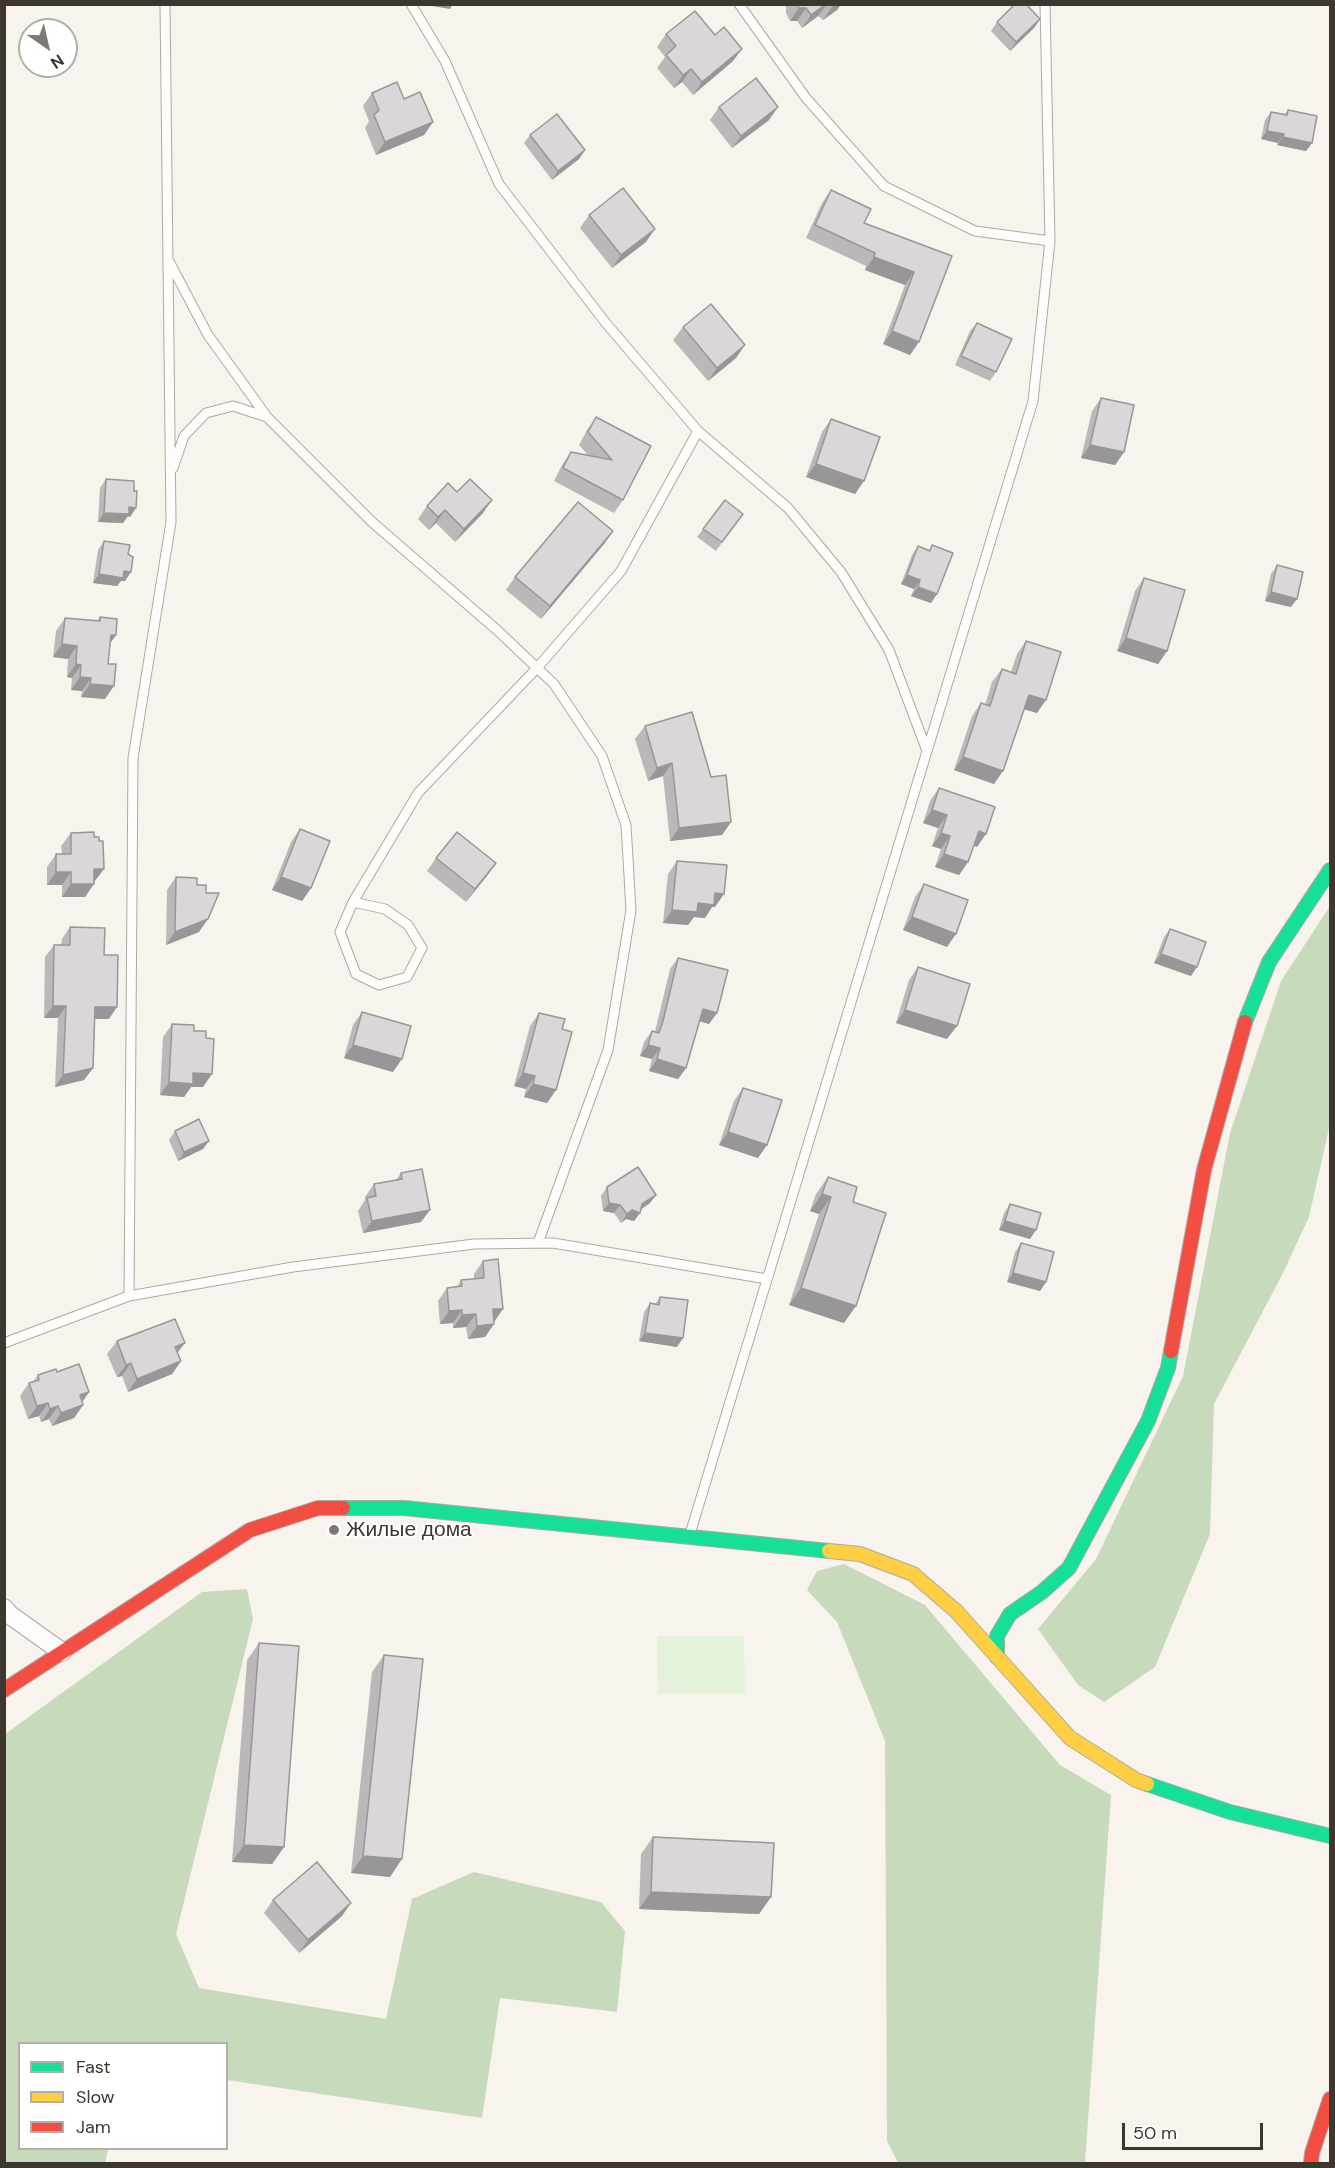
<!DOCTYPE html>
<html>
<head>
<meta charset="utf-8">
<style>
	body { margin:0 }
	#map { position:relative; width:1335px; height:2168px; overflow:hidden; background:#f8f3ed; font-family:"DM Sans",sans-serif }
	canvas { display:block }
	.frame { position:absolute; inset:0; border:6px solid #3d372f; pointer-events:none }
	.legend { position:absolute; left:18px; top:2042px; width:210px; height:108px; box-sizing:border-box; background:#fff; border:2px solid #b1afac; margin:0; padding:8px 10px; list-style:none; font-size:18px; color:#3d372f }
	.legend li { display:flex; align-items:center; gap:12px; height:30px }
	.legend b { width:30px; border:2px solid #b1afac }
	.north { position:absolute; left:18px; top:18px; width:60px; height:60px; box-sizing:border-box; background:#fff; border:2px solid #b1afac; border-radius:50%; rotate:146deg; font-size:16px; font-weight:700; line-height:24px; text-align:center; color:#3d372f }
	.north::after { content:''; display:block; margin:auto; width:21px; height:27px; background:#7e7972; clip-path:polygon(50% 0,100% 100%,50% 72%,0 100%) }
	.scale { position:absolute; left:1122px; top:2123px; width:141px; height:27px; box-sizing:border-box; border:3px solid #3d372f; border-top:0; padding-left:8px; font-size:18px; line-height:21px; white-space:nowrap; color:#3d372f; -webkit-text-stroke:4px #fff; paint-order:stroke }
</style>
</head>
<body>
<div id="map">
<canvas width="1335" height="2168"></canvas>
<div class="frame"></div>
<ul class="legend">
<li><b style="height:8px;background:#16e098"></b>Fast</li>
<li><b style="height:8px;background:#ffcf43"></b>Slow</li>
<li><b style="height:8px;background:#f24e42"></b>Jam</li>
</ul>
<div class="north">N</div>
<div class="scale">50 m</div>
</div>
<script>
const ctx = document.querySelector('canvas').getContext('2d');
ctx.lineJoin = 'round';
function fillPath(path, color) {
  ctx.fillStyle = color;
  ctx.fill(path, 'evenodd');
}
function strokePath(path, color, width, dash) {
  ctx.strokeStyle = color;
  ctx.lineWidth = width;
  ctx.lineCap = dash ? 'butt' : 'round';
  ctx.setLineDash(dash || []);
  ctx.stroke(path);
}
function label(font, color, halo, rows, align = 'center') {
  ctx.font = font + ' "DM Sans",sans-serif';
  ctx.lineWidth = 4.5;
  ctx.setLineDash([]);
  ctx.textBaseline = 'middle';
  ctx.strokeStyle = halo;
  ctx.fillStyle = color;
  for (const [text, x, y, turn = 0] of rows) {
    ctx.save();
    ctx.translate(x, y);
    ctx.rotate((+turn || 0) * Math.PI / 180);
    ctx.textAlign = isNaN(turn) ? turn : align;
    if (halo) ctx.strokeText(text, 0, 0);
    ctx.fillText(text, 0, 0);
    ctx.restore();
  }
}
const green = new Path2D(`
	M657,1636H744L745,1693L658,1694Z`);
const forest = new Path2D(`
	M1330,906V1124L1309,1217L1282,1275L1214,1404L1210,1534L1155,1667L1104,1702L1078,1685L1038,1629L1096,1559L1183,1376L1230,1133L1281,981Z
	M844,1564L925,1605L1060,1765L1111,1795L1085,2163H898L887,2141L885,1741L837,1622L807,1590L817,1571Z
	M247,1589L253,1619L176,1934L199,1988L386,2019L412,1899L474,1872L601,1902L625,1931L617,2012L500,1998L482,2118L227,2080L226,2044H20V2148L108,2149L105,2163H5V1734L202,1592Z`);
const lane = new Path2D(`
	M411,4L445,61L499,184L605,322L698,431L788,508L841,572L889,650L927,751
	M739,4L806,98L884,186L975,231L1050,241
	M170,263L208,335L267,417L372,522L497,630L554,684L602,756L626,825L631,910L608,1050L538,1243
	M173,468L184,436L206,413L233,406L267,417
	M353,902L385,909L408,925L422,948L407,977L379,985L356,974L340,932L353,902L418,793L537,668L621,571L698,431
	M129,1296L293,1267L474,1244L553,1243L767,1279
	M4,1343L129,1296L133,758L171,522L165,4
	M690,1534L1033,401L1050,241L1045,4`);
const street = new Path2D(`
	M4,1608L10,1615L62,1652`);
const fast = new Path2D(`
	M1245,1022L1269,962L1330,870
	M343,1508H404L829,1551
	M997,1657V1636L1010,1614L1042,1592L1069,1568L1148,1421L1168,1368L1171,1351
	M1147,1784L1230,1812L1330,1836`);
const slow = new Path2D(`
	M829,1551L860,1554L913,1574L956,1611L1070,1738L1136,1780L1147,1784`);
const jam = new Path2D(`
	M1171,1351L1204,1170L1245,1022
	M4,1690L250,1530L318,1508H343
	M1311,2164L1312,2153L1330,2099`);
const wall = new Path2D(`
	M786,4H841L837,10L823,20L818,16L802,28L797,21H790L786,13Z
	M1040,19L1034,28L1010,51L991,31L997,22Z
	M666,34L733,61L693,95L682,82L674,88L657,68L665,57L657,47Z
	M372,93L404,99L433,122L424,135L376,155L365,128L369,121L363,106Z
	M719,107L769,120L732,148L710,120Z
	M1288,110L1312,143L1306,151L1277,145L1278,143L1261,139L1265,120L1271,112L1285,114Z
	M530,135L585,150L579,159L552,180L524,143Z
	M831,190L864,223L952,256L910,355L883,344L905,285L865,270L866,266L806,238L822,203Z
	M589,215L646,242L612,268L580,228Z
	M977,323L996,372L990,381L955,365L970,331Z
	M683,327L745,345L736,358L708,381L673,340Z
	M1101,398L1124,452L1115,465L1081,458L1092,411Z
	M596,417L651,446L623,500L614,513L554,481L562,465L571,452L588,455L579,445L587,430Z
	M831,419L855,494L806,477L822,432Z
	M106,479L134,491L130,517L128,516L123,523L98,522L100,488Z
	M457,492L483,513L455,542L436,523L429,530L418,519L427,506Z
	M725,500L743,514L716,551L697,537Z
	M613,531L604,544L541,619L506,590L515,577Z
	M104,541L128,554L125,581H121L117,586L93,583L98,550Z
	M932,545L931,603L911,596L914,589L901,584L912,555L918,546L929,550Z
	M1277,565L1291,607L1265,601L1271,574Z
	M1144,578L1167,651L1158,664L1117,651L1135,591Z
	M100,617L116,635L110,643L105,699L81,697L82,691L71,690L72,678L67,677L68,659L53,657L56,631L65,618L97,621Z
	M1026,641L1037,713L1024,709L994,784L954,770L972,716L981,703L985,705L992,682L1002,669L1011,672L1017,654Z
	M645,726L711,777L731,822L722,835L670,841L663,776L648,781L635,739Z
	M939,788L977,847L974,845L968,862L959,875L935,867L941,849L932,846L938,828L923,823L930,801Z
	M300,829L311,888L302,901L272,890L291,842Z
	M71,833L94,837L99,841L104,869L94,882L85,897H62V885H47V867L56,854H62L61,846Z
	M436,858L496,863L466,902L427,871Z
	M677,861L715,907H712L705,918L694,917L688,925L663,923L668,874Z
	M176,877L199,932L166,945L167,890Z
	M924,884L947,947L903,930L915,897Z
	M70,927L104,955L109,1019H95L93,1068L84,1080L55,1087L58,1018H44L45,957L54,945H61L62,939Z
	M1170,929L1191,976L1154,963L1164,937Z
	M678,958L709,1024L699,1021L686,1068L678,1079L649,1071L652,1059L640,1056L644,1042L652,1031L655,1032L670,969Z
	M918,967L947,1039L896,1023L909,980Z
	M362,1012L393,1072L344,1058L353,1025Z
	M539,1013L562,1029L556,1090L547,1103L524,1097L526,1089L514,1086L530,1026Z
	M172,1024L194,1031L203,1087H191L184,1097L160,1095L163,1037Z
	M743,1088L758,1158L719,1145L734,1101Z
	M175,1131L203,1149L178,1161L169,1140Z
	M401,1173L421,1222L363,1233L358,1211L365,1200V1197L374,1184L396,1180Z
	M828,1177L853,1202L844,1323L789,1305L819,1214L810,1211L816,1194Z
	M607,1187L650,1203L640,1210V1213L634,1221L626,1219L621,1223L614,1213L603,1211L601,1196Z
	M1010,1204L1030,1239L999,1230L1004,1213Z
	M1021,1243L1046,1282L1040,1291L1007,1282L1015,1252Z
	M483,1261L503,1309L494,1321V1324L485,1337L468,1339L466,1327L453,1328V1323L440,1324L438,1301L447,1288L457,1287L461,1280L474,1279V1274Z
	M660,1297L677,1347L639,1341L644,1312L650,1303L655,1304Z
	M117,1341L177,1353L181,1361L172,1374L128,1392L122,1376L117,1377L107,1354Z
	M57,1372L89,1392L82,1402L83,1405L74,1418L52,1426L49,1419L41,1422L39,1416L28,1419L20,1396L29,1383L33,1382L38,1375Z
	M259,1643L284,1847L272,1864L232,1862L247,1660Z
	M384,1655L390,1877L351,1873L372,1672Z
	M653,1837L771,1897L759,1914L639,1909L641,1854Z
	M273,1900L342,1916L299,1953L264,1913Z`);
const shadedWall = new Path2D(`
	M433,4H453L450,9L432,6Z
	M827,4L818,16L802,28L811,15Z
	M835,4H841L837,10L823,20L832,7Z
	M799,8H806L797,21H790Z
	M1040,19L1034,28L1010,51L1016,42Z
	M742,49L733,61L693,95L702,82Z
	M691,69L682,82L674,88L683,75Z
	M778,107L769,120L732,148L741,136Z
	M433,122L424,135L376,155L385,142Z
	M1267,131L1284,134L1278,143L1261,139Z
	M1283,137L1312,143L1306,151L1277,145Z
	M585,150L579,159L552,180L558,171Z
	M655,229L646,242L612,268L621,255Z
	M874,257L914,272L905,285L865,270Z
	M892,331L919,342L910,355L883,344Z
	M745,345L736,358L708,381L717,368Z
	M1090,445L1124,452L1115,465L1081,458Z
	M816,464L864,481L855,494L806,477Z
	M492,500L483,513L455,542L464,529Z
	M129,507L136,508L130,517L128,516L123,523L98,522L104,513Z
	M445,510L436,523L429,530L438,517Z
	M613,531L604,544L541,619L550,606Z
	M124,571L131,572L125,581H121L117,586L93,583L99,574Z
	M907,575L920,580L914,589L901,584Z
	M918,587L937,594L931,603L911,596Z
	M1271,592L1297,599L1291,607L1265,601Z
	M111,635H116L107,648Z
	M1126,638L1167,651L1158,664L1117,651Z
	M62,644L77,646L68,659L53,657Z
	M76,664L81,665L72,678L67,677Z
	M80,677L91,678L82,691L71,690Z
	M90,684L114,686L105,699L81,697Z
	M1029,695L1046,700L1037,713L1020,708Z
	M963,757L1003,771L994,784L954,770Z
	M672,763L663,776L648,781L657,768Z
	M932,810L947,815L938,828L923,823Z
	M731,822L722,835L670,841L679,828Z
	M979,831L986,834L977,847L969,844Z
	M941,833L950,836L941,849L932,846Z
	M944,854L968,862L959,875L935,867Z
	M496,863L487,876L466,902L475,889Z
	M94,869H104L94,882H85Z
	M56,872H71L62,885H47Z
	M281,877L311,888L302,901L272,890Z
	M71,884H94L85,897H62Z
	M715,893L724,894L715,907H712L705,918L694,917L688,925L663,923L672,910Z
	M912,917L956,934L947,947L903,930Z
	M208,919L199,932L166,945L175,932Z
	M1161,954L1197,967L1191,976L1154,963Z
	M53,1006H66L58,1018H44Z
	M95,1007H117L109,1019H87Z
	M703,1009L717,1013L709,1024L695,1020Z
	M905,1010L957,1026L947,1039L896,1023Z
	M353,1045L402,1059L393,1072L344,1058Z
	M648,1045L660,1048L652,1059L640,1056Z
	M657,1059L686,1068L678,1079L649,1071Z
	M93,1068L84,1080L55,1087L63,1075Z
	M193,1073L212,1074L203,1087H191L184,1097L160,1095L169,1082Z
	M523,1073L535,1076L526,1089L514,1086Z
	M533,1084L556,1090L547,1103L524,1097Z
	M728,1132L767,1145L758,1158L719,1145Z
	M209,1141L203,1149L178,1161L184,1152Z
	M822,1194L831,1197L819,1214L810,1211Z
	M656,1195L650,1203L637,1212L640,1213L634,1221L626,1219L621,1223L627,1214Z
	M609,1203L620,1205L614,1213L603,1211Z
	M430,1210L421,1222L363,1233L372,1221Z
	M1005,1221L1036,1230L1030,1239L999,1230Z
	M1013,1273L1046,1282L1040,1291L1007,1282Z
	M801,1288L856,1306L844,1323L789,1305Z
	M493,1309H503L494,1322Z
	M462,1310L453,1323L440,1324L449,1311Z
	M476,1314L466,1327L453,1328L462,1315Z
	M494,1324L485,1337L468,1339L477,1326Z
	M645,1333L683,1338L677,1347L639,1341Z
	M185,1343L175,1356V1347Z
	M181,1361L172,1374L128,1392L137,1379Z
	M131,1363L122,1376L117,1377L126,1365Z
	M89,1392L80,1405V1395Z
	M48,1403L39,1416L28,1419L37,1406Z
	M83,1405L74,1418L52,1426L61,1413Z
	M58,1406L49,1419L41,1422L50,1409Z
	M244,1845L284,1847L272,1864L232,1862Z
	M363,1856L402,1859L390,1877L351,1873Z
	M651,1892L771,1897L759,1914L639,1909Z
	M351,1903L342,1916L299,1953L308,1940Z`);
const building = new Path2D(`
	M797,4H826L811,15L806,8H799Z
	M1015,4H1026L1040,19L1016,42L997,22Z
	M695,11L715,35L724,27L742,49L702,82L691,69L683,75L666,55L676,46L666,34Z
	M756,78L778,107L741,136L719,107Z
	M397,82L404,99L420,92L433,122L385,142L374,115L379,110L372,93Z
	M1288,110L1317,116L1312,143L1283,137L1284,134L1267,131L1271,112L1287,115Z
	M557,114L585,150L558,171L530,135Z
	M623,188L655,229L621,255L589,215Z
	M831,190L871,209L864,223L952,256L919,342L892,331L914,272L874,257L875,253L815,225Z
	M711,304L745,345L717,368L683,327Z
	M977,323L1012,339L996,372L961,356Z
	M1101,398L1134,405L1124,452L1090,445Z
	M596,417L651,446L623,500L563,468L571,452L612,460L588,432Z
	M831,419L880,437L864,481L816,464Z
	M106,479L134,481V491H137L136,508L129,507V514L104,513Z
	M470,479L492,500L464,529L445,510L438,517L427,506L448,483L457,492Z
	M725,500L743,514L722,542L703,529Z
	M578,502L613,531L550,606L515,577Z
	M104,541L130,545L128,554L133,557L131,572L124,571L123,578L99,574Z
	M932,545L953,553L937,594L918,587L920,580L907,575L918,546L930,551Z
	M1277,565L1303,572L1297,599L1271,592Z
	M1144,578L1185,590L1167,651L1126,638Z
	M100,617L117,619L116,635H111L108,664H116L114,686L90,684L91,678L80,677L81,665L76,664L77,646L62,644L65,618L100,621Z
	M1026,641L1061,652L1046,700L1029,695L1003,771L963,757L981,703L990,706L1002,669L1016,674Z
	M692,712L711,777L726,775L731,822L679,828L672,763L657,768L645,726Z
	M939,788L995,807L986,834L979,831L968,862L944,854L950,836L941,833L947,815L932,810Z
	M300,829L330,841L311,888L281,877Z
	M94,832V837H99V841H103L104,869H94V884H71V872H56V854H71V833Z
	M457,832L496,863L475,889L436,858Z
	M677,861L727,865L724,894L715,893L714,905L698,903L697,912L672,910Z
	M176,877L197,878V885H206V893H219L208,919L175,932Z
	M924,884L968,900L956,934L912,917Z
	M70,927L105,928L104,955H118L117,1007H95L93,1068L63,1075L66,1006H53L54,945H70Z
	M1170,929L1206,942L1197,967L1161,954Z
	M678,958L728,970L717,1013L703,1009L686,1068L657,1059L660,1048L648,1045L652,1031L659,1033L663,1021Z
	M918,967L970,984L957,1026L905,1010Z
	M362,1012L411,1026L402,1059L353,1045Z
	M539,1013L565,1019L562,1029L572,1032L556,1090L533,1084L535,1076L523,1073Z
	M172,1024L194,1025V1031H206V1038L214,1039L212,1074L193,1073V1084L169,1082Z
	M743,1088L782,1100L767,1145L728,1132Z
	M199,1119L209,1141L184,1152L175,1131Z
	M638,1167L656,1195L642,1204L640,1213L632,1210L627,1214L620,1205L609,1203L607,1187Z
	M422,1169L430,1210L372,1221L367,1198L376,1196L374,1184L402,1179L401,1173Z
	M828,1177L857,1187L853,1202L886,1213L856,1306L801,1288L831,1197L822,1194Z
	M1010,1204L1041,1213L1036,1230L1005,1221Z
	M1021,1243L1054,1252L1046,1282L1013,1273Z
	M498,1259L503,1309H493L494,1324L477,1326L476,1314L462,1315V1310L449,1311L447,1288L462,1286L461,1280L484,1278L483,1261Z
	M660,1297L688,1300L683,1338L645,1333L650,1303L659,1305Z
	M175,1319L185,1343L175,1347L181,1361L137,1379L131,1363L126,1365L117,1341Z
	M79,1364L89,1392L80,1395L83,1405L61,1413L58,1406L50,1409L48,1403L37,1406L29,1383L39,1380L38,1375L56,1369L57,1372Z
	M259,1643L299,1646L284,1847L244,1845Z
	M384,1655L423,1659L402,1859L363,1856Z
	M653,1837L774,1843L771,1897L651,1892Z
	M317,1862L351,1903L308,1940L273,1900Z`);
const markers = [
	[334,1530,6,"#7e7972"]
];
const poiNames = [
	["Жилые дома",346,1530]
];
fillPath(green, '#e4f2db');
fillPath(forest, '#c7dbbc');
strokePath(lane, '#aea9a3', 11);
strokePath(street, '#aea9a3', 20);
strokePath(fast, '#aea9a3', 16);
strokePath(slow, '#aea9a3', 16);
strokePath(jam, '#aea9a3', 16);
strokePath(lane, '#fefdfc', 9);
strokePath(street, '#fefdfc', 18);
strokePath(fast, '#16e098', 14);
strokePath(slow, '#ffcf43', 14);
strokePath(jam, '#f24e42', 14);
fillPath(wall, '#bcb8ba');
fillPath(shadedWall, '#999697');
fillPath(building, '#dbd6d8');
strokePath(building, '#999697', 1.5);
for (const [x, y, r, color] of markers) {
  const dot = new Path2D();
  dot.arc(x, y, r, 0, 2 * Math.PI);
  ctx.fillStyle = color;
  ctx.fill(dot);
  strokePath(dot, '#fff', 2);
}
label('21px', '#3d372f', '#fff', poiNames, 'left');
</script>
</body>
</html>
